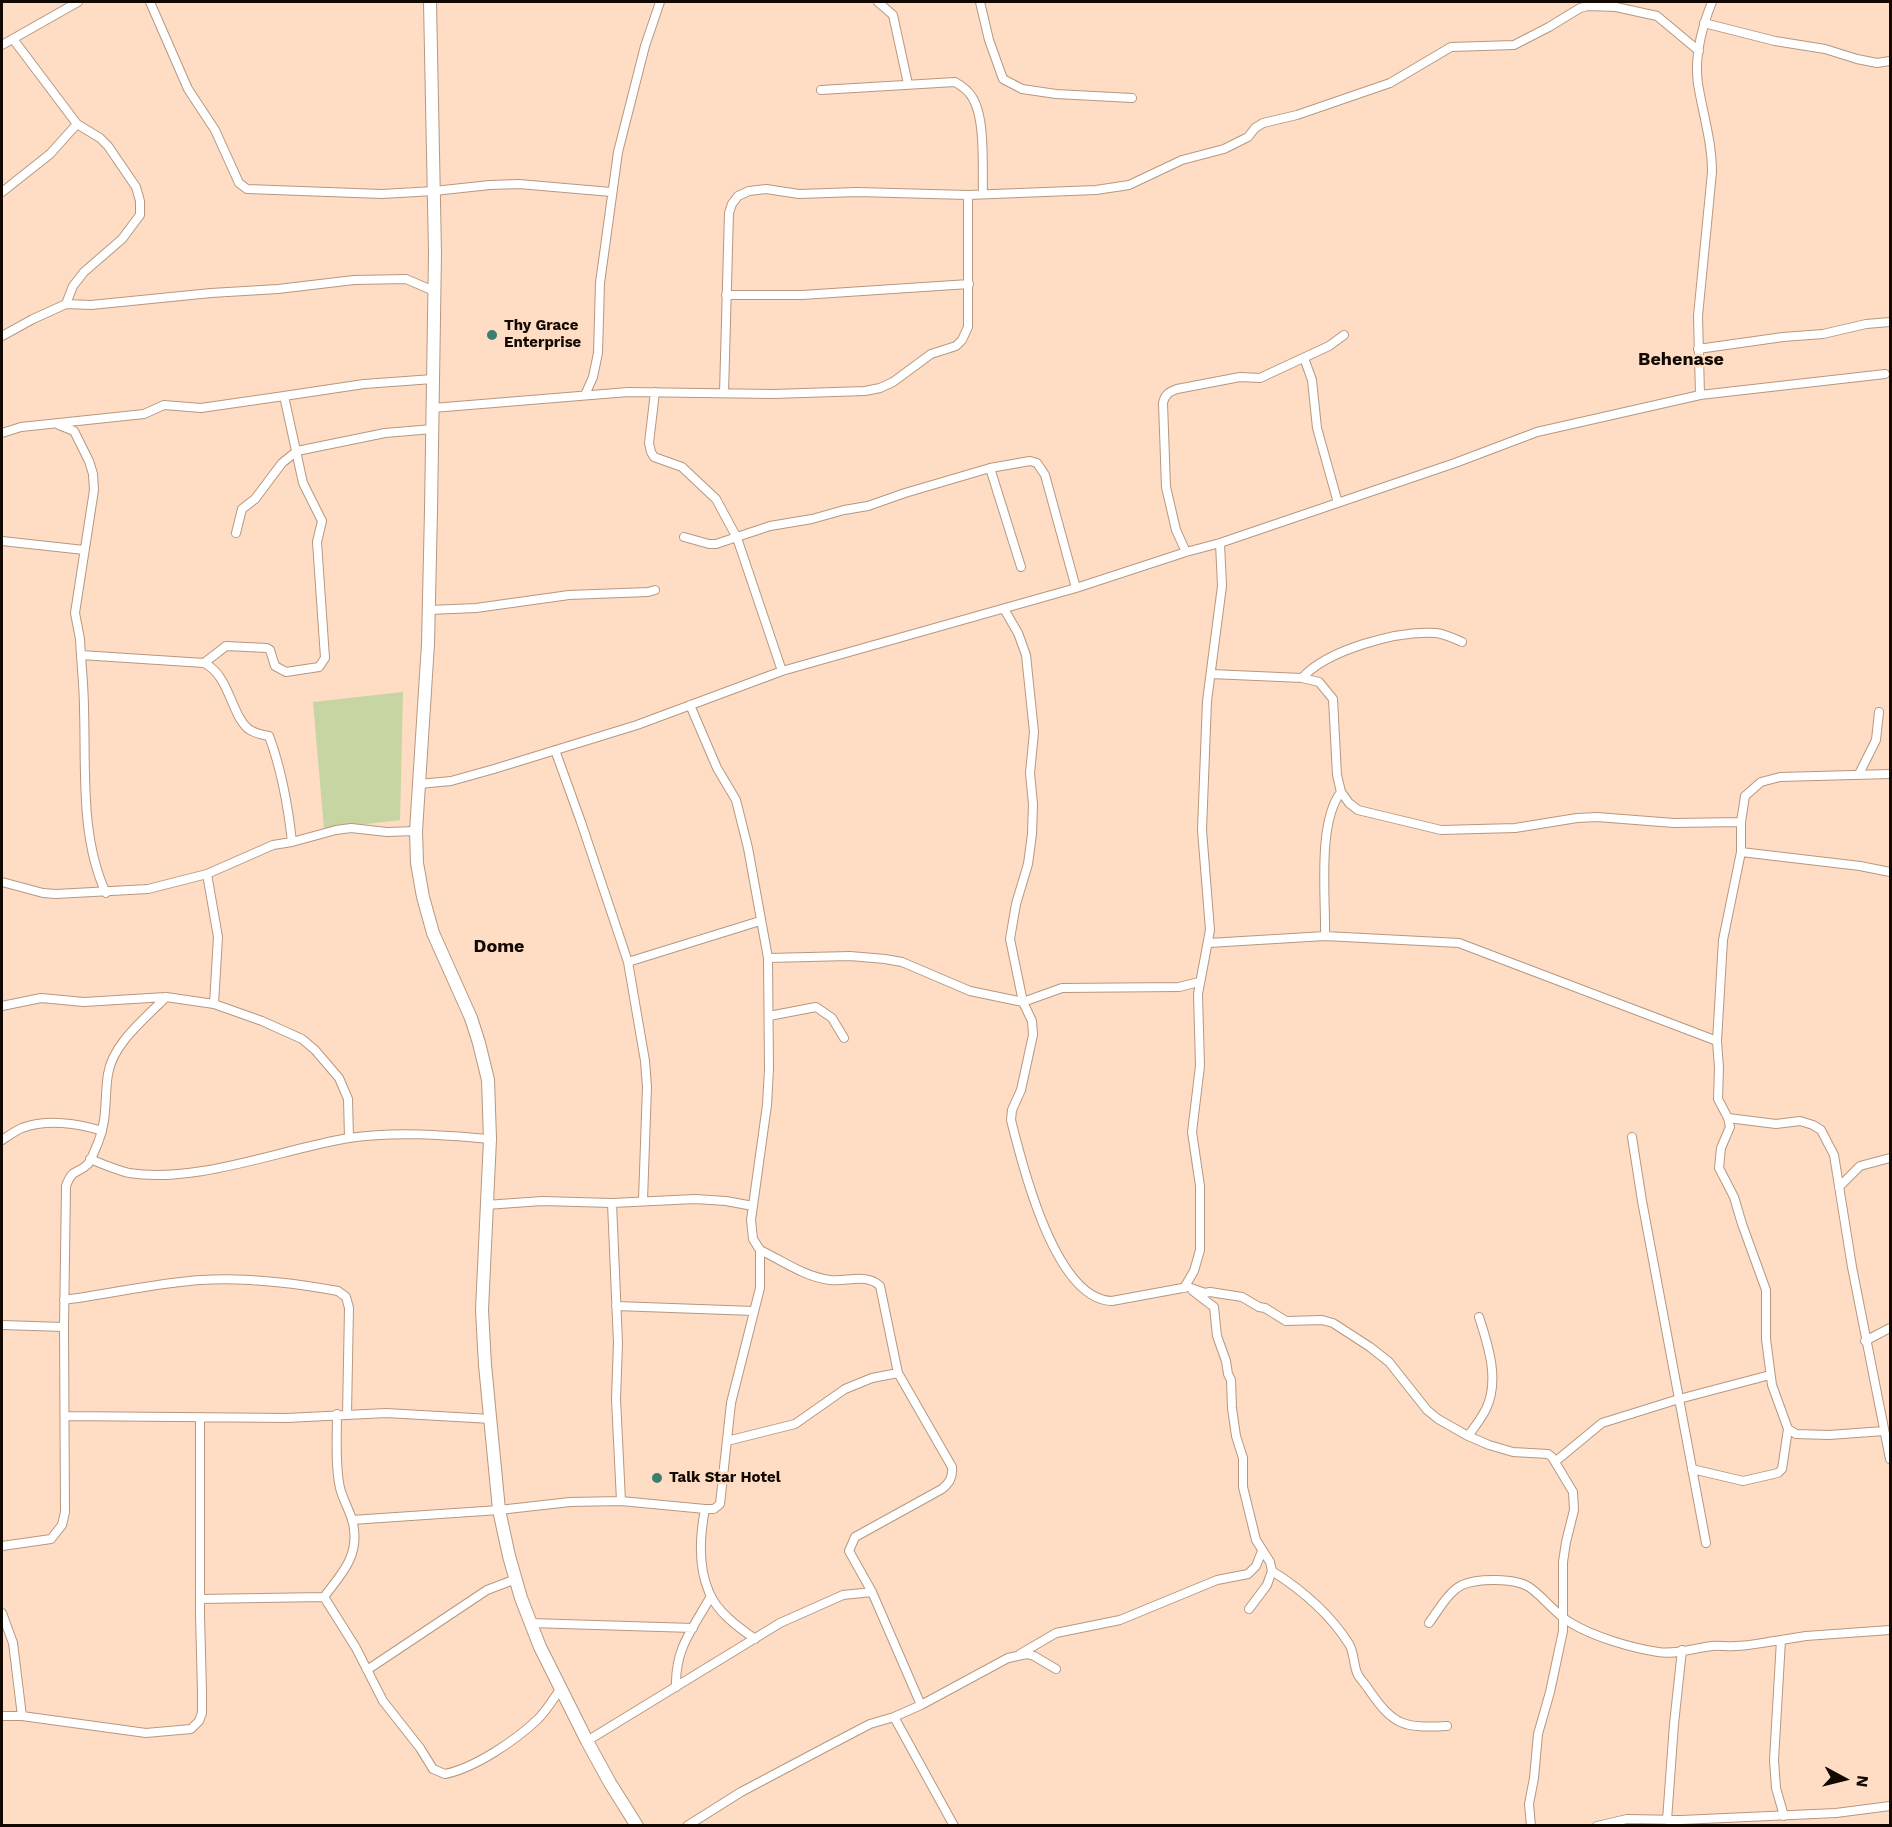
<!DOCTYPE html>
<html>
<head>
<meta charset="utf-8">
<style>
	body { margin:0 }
	#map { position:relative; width:1892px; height:1827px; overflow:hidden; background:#feddc4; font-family:"Work Sans",sans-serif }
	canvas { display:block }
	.frame { position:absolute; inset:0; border:3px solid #130903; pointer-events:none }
	.north { position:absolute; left:1814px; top:1749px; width:60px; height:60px; -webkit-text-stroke:4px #feddc4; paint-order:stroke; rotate:97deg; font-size:16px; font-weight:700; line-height:24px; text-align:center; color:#130903 }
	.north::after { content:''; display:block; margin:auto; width:21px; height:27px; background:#130903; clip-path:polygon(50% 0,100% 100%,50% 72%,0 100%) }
</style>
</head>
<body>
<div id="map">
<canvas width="1892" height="1827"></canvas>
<div class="frame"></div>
<div class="north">N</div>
</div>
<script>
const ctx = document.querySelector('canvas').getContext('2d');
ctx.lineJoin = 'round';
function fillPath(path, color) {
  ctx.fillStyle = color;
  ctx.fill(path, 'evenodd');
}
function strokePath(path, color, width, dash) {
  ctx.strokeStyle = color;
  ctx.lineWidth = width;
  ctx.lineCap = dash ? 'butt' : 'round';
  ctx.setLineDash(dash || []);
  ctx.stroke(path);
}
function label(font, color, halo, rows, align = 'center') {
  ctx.font = font + ' "Work Sans",sans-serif';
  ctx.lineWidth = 5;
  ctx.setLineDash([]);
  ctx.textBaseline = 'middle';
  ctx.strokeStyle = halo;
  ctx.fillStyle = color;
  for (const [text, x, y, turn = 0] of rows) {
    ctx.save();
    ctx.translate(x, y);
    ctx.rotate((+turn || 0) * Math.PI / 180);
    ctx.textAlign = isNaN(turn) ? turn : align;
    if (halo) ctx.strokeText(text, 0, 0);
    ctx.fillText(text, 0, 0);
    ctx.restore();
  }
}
const green = new Path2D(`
	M403,692L400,820L324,829L313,702Z`);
const street = new Path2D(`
	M150,2L188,89L215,130L239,183L247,189L382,194L434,191L490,185L519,184L611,192
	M878,2L893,15L908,84
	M980,2L989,40L1003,79L1022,89L1056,94L1132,98
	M1704,23L1775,41L1825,49L1857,59L1877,63L1890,61
	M13,39L77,124L100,138L108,146L136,187L140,201V215L122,239L84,272L73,286L66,304L91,305L211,293L278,289L354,280L406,279L434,291
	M2,45L78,2
	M821,90L955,82C962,86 968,90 972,97C986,118 982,169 983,194
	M2,192L50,154L77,124
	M726,295H802L969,284
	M2,336L33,319L66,304
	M1698,349L1783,337L1823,334L1866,324L1890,322
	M1304,358L1312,380L1317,428L1338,503
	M655,392L649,443L651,452L654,457L682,467L716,499L737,538L782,671
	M724,393L729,213L732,204L738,196L749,191L766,189L799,194L857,192L968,195L1096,190L1129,185L1182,160L1224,149L1248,137L1255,128L1263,123L1297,115L1390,83L1451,47L1514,45L1549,27L1580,8L1588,6L1616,7L1657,16L1699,51
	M585,395L593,377L598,353L600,283L618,152L645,46L660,2
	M1700,395L1698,316L1712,172C1712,142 1703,114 1698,84C1694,56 1702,27 1712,2
	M284,396L364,384L433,379
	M433,408L628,392L773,394L865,391L880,388L893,382L931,354L956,346L962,340L968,327V195
	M59,425L74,431L89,461L93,474L94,490L75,613L80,639C81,662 84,686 84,709C86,768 80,838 106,893
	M2,433L21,427L144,414L164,405L201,408L284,396L303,483L322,521L317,542L325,658L319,667L286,672L275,666L270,650L267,648L226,646L204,663
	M990,468L1021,567
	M236,533L242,509L255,499L282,463L297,451L385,433L433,429
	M684,537L709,544H716L770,526L812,519L844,510L868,506L905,493L990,468L1030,461L1037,463L1045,475L1076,588
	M2,541L84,550
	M1186,552L1176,530L1166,487L1163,403C1165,394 1169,392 1177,389L1240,377L1260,378L1329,346L1344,335
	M1004,609L1018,633L1026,655L1034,732L1030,773L1033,804L1032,834L1028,864L1016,904L1010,939L1023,1002L1032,1021L1033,1035L1021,1090L1012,1110L1011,1120C1022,1164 1055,1300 1112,1301L1188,1287L1205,1293L1210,1292L1242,1297L1259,1307L1265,1308L1286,1321L1322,1320L1333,1323L1370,1347L1389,1362L1427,1410L1438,1419L1468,1436L1489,1445L1513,1452L1548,1454L1552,1457L1573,1492L1574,1510L1566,1542L1563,1562V1631L1550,1692L1538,1734L1534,1778L1529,1804L1531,1826
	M429,610L476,608L569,595L648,592L655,590
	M81,655L204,663C230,675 231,717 250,730C255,733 263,735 269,736C282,771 288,805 292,842
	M1211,674L1302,678L1319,682L1333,699L1337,775L1341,792L1349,803L1358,810L1441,830L1515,828L1577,818L1597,817L1674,823L1741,822
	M1302,678C1327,650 1398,630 1436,633C1445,634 1453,638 1462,642
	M555,750L581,822L628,962L645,1061L647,1087L643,1200
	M1859,774L1876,740L1879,712
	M419,784L451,781L494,769L637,725L782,671L1076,588L1186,552L1220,543L1455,463L1537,432L1700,395L1885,374
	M1741,852L1860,866L1890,872
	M207,874L218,937L214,1004
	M2,882L43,893L56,894L148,889L207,874L273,845L292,842L336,830L351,828L387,832L416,831
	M1325,936C1326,897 1317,823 1341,792
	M1209,943L1325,936L1459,943L1717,1041
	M768,958L850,956L885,959L902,962L970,991L1023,1002L1062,988L1179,987L1199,982
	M628,962L760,921
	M2,1006L41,998L84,1002L166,997L214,1004L262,1021L302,1039L315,1050L339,1078L348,1099L349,1138
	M769,1016L816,1007L832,1018L844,1038
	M1728,1118L1776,1124L1800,1121L1813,1125L1821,1130L1834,1155L1852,1267L1890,1459
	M1632,1137L1642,1201L1706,1543
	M2,1140C8,1136 15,1131 22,1128C47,1119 78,1123 102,1131
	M90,1159C102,1164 116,1170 129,1173C196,1184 282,1149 349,1138C396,1131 443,1135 490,1139
	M1839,1187L1860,1166L1890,1158
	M612,1203L618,1343L616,1399L621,1501
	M486,1205L542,1201L612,1203L695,1199L726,1201L753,1206
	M760,1250C783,1261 805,1277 830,1280C847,1282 867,1273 880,1286L898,1373L952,1467C953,1478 949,1483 942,1489L855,1537L849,1551L872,1592L921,1705
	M1184,1288L1194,1271L1200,1250V1186L1192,1132L1200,1066L1198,994L1210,930L1202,830L1207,701L1222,586L1220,543
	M1193,1291L1214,1307L1217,1336L1226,1361L1228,1374L1231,1380L1232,1408L1236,1436L1243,1458V1487L1256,1540L1270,1562L1272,1571L1267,1585L1249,1609
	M64,1300C110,1294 155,1283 201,1280C246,1277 294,1283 338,1291L346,1297L349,1308L347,1414
	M616,1306L754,1311
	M2,1325L64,1327
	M1865,1341L1890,1328
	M65,1416L287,1418L386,1413L491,1419
	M1884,1431L1829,1435L1796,1434L1788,1429L1772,1385L1766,1339V1290L1742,1224L1734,1197L1719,1168L1721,1148L1730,1127L1728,1118L1718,1099L1719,1068L1717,1041L1723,940L1741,852V822L1745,796L1761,782L1780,777L1890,774
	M1468,1436C1474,1428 1481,1419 1486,1409C1500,1380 1488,1345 1479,1317
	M727,1441L795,1424L845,1389L872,1378L898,1373
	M1556,1461L1602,1423L1679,1399L1770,1375
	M1692,1469L1743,1481L1778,1473L1782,1469L1788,1429
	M705,1509C700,1535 698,1567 709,1592C717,1612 738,1627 755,1639
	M352,1520L499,1510L570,1502L621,1501L705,1509H714L720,1504L731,1403L760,1288V1250L753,1239L751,1220L767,1105L769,1069L768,958L748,848L736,800L717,768L690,705
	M2,1546L51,1539L62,1525L65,1512L64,1327L66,1186C73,1167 77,1175 88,1164C92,1159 95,1149 98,1143C108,1118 104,1099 108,1074C113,1043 145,1019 166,997
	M1272,1571C1302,1590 1330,1614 1349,1644C1355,1654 1353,1666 1358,1675C1361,1680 1366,1685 1369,1690C1394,1726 1403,1728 1447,1726
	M324,1597L356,1648L383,1701L420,1748L433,1769L445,1774C475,1768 516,1740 538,1719C547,1710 554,1698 561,1688
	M324,1597C342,1573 360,1556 353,1523C350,1511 343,1500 340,1488C335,1465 337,1438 337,1414
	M200,1599L324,1597
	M2,1613L13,1643L22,1716
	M530,1623L693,1628
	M1429,1623C1438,1611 1448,1592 1462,1585C1478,1578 1515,1578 1529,1587C1544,1597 1555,1614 1571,1623C1594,1637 1632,1648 1658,1652C1675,1655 1695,1648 1712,1646C1720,1645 1727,1647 1735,1646C1750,1646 1766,1642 1781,1640
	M1020,1654L1056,1633L1120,1620L1217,1580L1248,1574L1256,1566L1262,1551
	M367,1670L487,1590L516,1579
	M676,1687C675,1647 693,1629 711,1596
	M2,1716H22L146,1733L191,1729L199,1721L202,1713V1691L200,1615V1417
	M894,1717L954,1826
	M587,1741L780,1623L843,1595L872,1592
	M1784,1816L1776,1788L1774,1760L1781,1640L1806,1636L1890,1630
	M1667,1820L1674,1724L1682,1650
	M687,1826L741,1792L826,1747L870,1724L894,1717L921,1705L1008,1658L1027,1654L1034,1656L1056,1669
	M1597,1826L1627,1819L1681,1820L1836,1813L1890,1806`);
const secondary = new Path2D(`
	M430,2L435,253L431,510L428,644L416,831L417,863L423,897L433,933L471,1018L479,1043L488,1080L490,1139L482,1310L485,1365L499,1510L509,1556L521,1598L540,1647L587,1741L610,1783L637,1826`);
const markers = [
	[492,335,6,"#3b7f73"],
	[657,1478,6,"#3b7f73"]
];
const poiNames = [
	["Thy Grace",504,326],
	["Enterprise",504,343],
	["Talk Star Hotel",669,1478]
];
const quarterNames = [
	["Behenase",1681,360],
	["Dome",499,947]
];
fillPath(green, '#c6d5a2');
strokePath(street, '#b69881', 10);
strokePath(secondary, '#b69881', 14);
strokePath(street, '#fff', 8);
strokePath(secondary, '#fff', 12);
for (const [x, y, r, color] of markers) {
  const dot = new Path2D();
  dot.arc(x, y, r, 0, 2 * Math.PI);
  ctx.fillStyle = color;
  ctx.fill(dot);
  strokePath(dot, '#feddc4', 2);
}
label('bold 15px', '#130903', '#feddc4', poiNames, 'left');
label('bold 18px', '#130903', '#feddc4', quarterNames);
</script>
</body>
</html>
